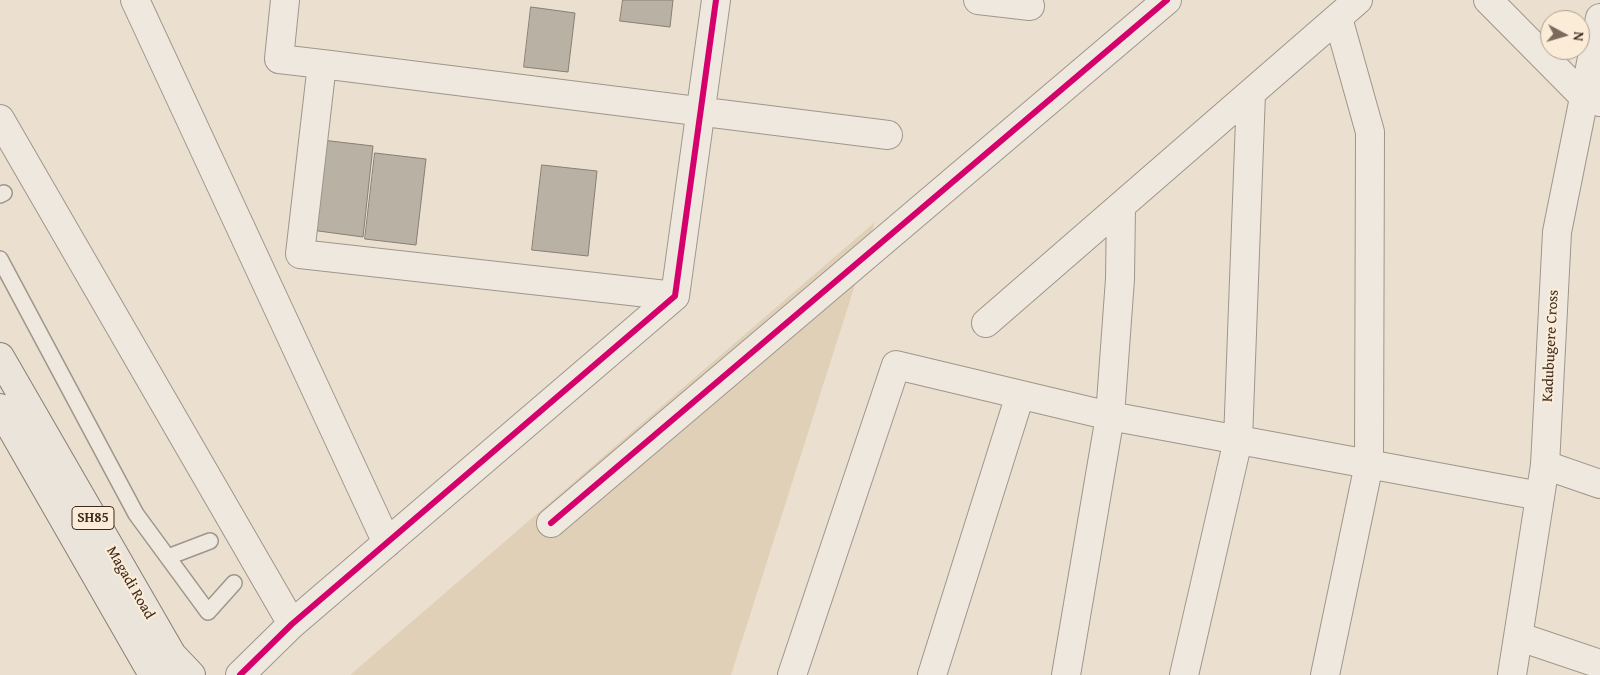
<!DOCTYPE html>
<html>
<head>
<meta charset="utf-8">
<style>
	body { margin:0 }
	#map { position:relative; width:1600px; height:675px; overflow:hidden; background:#ebe0cf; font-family:"Gentium Book Plus",serif }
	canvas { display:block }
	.north { position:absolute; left:1540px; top:10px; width:50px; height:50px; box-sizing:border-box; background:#faecd7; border:1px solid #af9e8d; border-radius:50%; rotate:96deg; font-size:14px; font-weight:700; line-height:20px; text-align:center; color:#3f2a1f }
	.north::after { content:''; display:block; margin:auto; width:18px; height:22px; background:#7b6a5d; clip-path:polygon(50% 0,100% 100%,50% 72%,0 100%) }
</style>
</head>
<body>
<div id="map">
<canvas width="1600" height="675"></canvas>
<div class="north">N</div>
</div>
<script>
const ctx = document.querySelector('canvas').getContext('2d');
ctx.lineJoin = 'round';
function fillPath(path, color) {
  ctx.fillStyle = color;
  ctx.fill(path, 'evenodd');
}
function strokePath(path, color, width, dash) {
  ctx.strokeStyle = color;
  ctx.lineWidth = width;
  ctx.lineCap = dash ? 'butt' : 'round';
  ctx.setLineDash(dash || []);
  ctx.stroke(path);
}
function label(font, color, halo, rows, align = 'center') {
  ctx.font = font + ' "Gentium Book Plus",serif';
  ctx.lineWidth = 4.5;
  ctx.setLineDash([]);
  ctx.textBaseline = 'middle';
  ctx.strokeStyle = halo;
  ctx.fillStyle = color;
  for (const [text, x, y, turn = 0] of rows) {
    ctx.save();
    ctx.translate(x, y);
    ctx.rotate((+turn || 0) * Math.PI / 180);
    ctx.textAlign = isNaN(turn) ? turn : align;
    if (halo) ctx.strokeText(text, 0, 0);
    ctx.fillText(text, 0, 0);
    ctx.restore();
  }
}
const green = new Path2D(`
	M875,222L731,675H350Z`);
const building = new Path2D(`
	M623,0H673L670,27L620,21Z
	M531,7L575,13L568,72L524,67Z
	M322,140L373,146L363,237L311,230Z
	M375,153L426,159L416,245L365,239Z
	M542,165L597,171L588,256L532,250Z`);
const service = new Path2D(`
	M0,195L4,193
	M0,259L136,514L208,612L234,583
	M168,557L210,541`);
const minor = new Path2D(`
	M135,0L387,543
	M285,0L279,59L322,64L300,254L675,296
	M978,0L1030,6
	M1488,0L1583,96L1600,102
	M322,64L888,135
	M0,119L292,624
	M986,323L1358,0
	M1545,465L1600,484
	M551,523L1167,0
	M1520,637L1600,664
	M240,675L292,624L675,296L716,0
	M792,675L896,365L1110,416L1120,279L1121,206
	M932,675L1020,395
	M1066,675L1110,416L1540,496
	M1184,675L1238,440L1251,93
	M1325,675L1369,464L1370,132L1338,18`);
const tertiary = new Path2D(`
	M1512,675L1545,465L1557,232L1600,18`);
const primary = new Path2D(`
	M0,357L172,655L191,675
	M0,408L148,666L158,675`);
const cycleway = new Path2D(`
	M551,523L1167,0
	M240,675L292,624L675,296L716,0`);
const shields = [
	[93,518,42]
];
const shieldNames = [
	["SH85",93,518]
];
const streetNames = [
	["Kadubugere Cross",1551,346,-87],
	["Magadi Road",130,583,60]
];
fillPath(green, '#e1d0b8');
fillPath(building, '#bab1a5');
strokePath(building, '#877e74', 1);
strokePath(service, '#9f968b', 18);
strokePath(minor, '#9f968b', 30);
strokePath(tertiary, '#9f968b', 30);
strokePath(primary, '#877e74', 30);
strokePath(service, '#eee8df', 15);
strokePath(minor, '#eee8df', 28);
strokePath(tertiary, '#eee8df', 28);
strokePath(primary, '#ebe4db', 28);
strokePath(cycleway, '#d6006c', 6);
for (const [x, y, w] of shields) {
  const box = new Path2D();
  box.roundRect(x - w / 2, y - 11.5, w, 23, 4);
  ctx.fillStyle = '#faecd7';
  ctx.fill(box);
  strokePath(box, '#3f2a1f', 1);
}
label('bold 14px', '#3f2a1f', null, shieldNames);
label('15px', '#3f2a1f', '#faecd7', streetNames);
</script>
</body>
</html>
